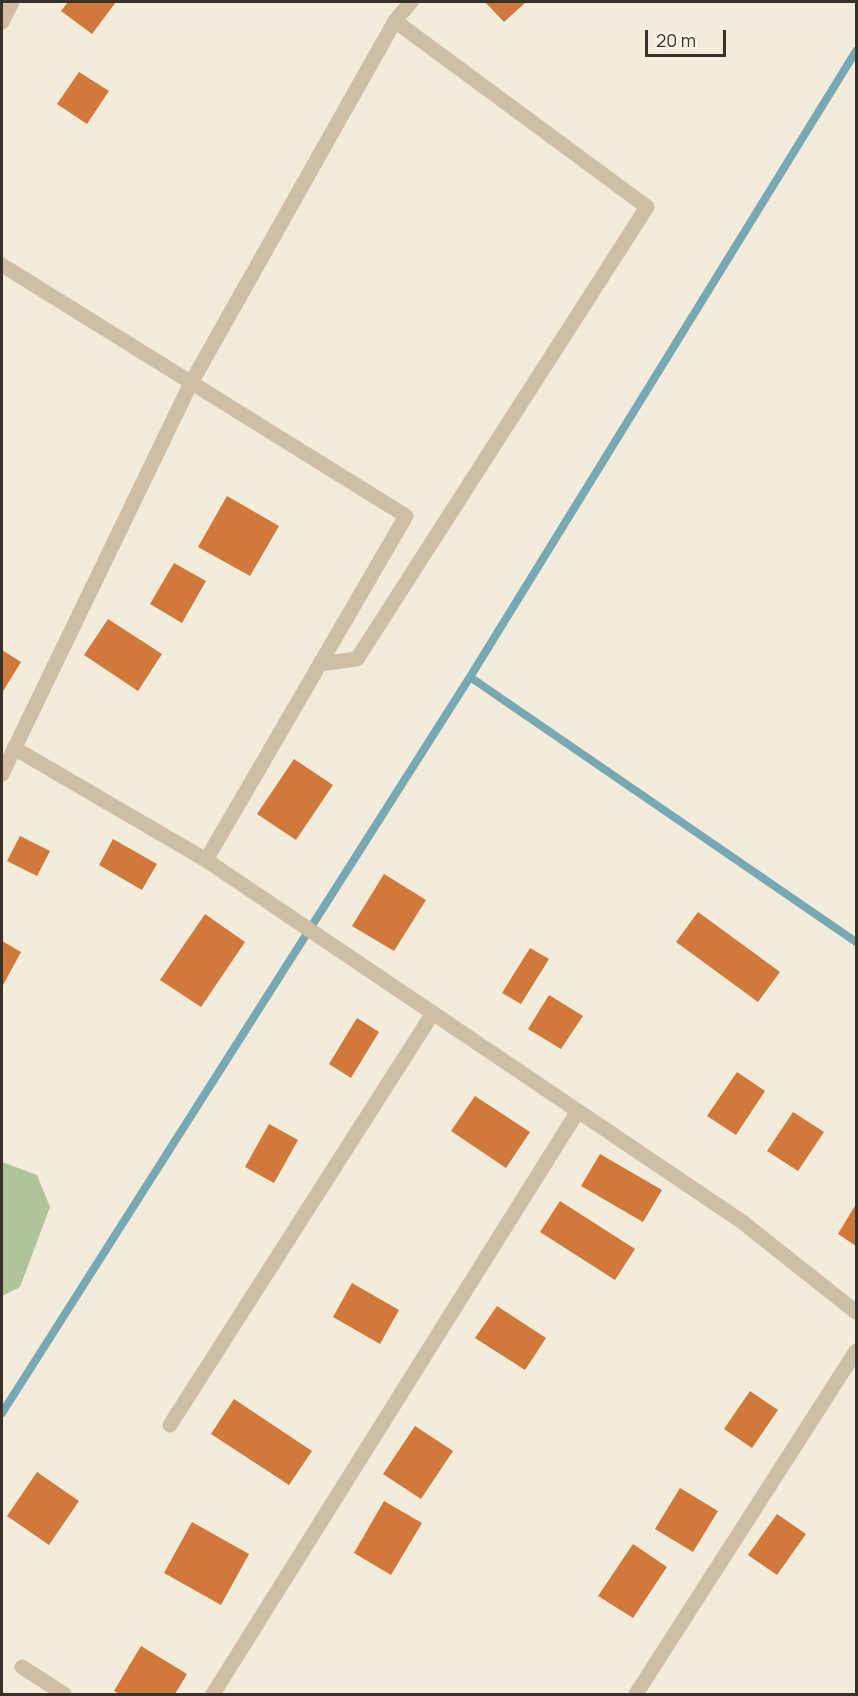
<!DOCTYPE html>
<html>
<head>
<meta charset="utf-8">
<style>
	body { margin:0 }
	#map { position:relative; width:858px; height:1696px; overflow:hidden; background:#f4ecdb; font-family:Manrope,sans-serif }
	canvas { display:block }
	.frame { position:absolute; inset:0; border:3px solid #393027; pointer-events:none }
	.scale { position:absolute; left:645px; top:30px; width:81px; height:27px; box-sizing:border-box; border:3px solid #393027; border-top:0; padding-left:8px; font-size:18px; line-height:21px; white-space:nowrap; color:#393027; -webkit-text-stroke:4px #fbf5e8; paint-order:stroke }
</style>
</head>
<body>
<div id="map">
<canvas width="858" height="1696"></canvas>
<div class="frame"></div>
<div class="scale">20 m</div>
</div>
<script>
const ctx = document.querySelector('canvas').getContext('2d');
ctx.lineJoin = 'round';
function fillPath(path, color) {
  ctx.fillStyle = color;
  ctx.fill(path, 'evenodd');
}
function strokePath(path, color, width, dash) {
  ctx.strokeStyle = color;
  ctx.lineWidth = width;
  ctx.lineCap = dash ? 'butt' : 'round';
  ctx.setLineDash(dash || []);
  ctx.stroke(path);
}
const green = new Path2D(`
	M2,1162L37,1175L50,1207L20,1287L2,1296Z`);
const stream = new Path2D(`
	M470,677L856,942
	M2,1413L470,677L856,51`);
const building = new Path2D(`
	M68,2H116L92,34L61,11Z
	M485,2H526L504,22Z
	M79,72L109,91L87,124L57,104Z
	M227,496L279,526L250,576L198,547Z
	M174,563L206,581L182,623L150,604Z
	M108,619L162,654L138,691L84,655Z
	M2,650L21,662L2,693Z
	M294,759L333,785L296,840L257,814Z
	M20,836L50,851L37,876L7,861Z
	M113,839L157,864L142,890L99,865Z
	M384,874L426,900L394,951L352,926Z
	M698,912L780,972L758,1002L676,942Z
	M205,914L245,942L201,1007L160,980Z
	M2,941L21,952L2,987Z
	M530,948L549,959L521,1004L502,993Z
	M549,995L583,1016L561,1049L528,1029Z
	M357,1018L379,1032L351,1078L329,1064Z
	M737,1072L765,1091L736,1135L707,1116Z
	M475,1096L530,1132L506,1168L451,1131Z
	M793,1112L824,1132L798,1171L767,1151Z
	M269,1124L298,1140L274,1183L245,1167Z
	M600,1154L662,1190L643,1222L581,1186Z
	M560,1201L635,1249L615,1280L540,1232Z
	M856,1204V1246L838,1234Z
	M352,1283L399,1310L380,1344L333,1317Z
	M497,1306L546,1338L525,1370L475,1338Z
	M750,1391L778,1410L752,1448L724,1429Z
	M234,1399L312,1451L289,1485L211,1434Z
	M415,1426L453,1451L421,1499L383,1474Z
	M37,1472L79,1501L49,1545L7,1516Z
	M680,1488L718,1511L693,1552L655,1529Z
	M384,1501L422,1523L391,1575L354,1553Z
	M777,1514L806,1534L777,1575L748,1555Z
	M192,1522L249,1554L221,1605L164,1573Z
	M633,1544L667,1567L633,1618L598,1596Z
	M141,1646L187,1674L175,1694H120L114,1691Z`);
const minor = new Path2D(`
	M2,22L12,2
	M2,265L406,516L206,860
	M320,664L357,659L647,207L395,21
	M14,748L206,860L741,1221L856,1312
	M2,774L191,383L395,21L411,2
	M170,1425L433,1013
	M22,1667L64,1694
	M213,1694L578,1111
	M636,1694L856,1351`);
fillPath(green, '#afc599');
strokePath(stream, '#77a8b4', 8);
fillPath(building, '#d1783b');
strokePath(minor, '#cebea5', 15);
</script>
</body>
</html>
